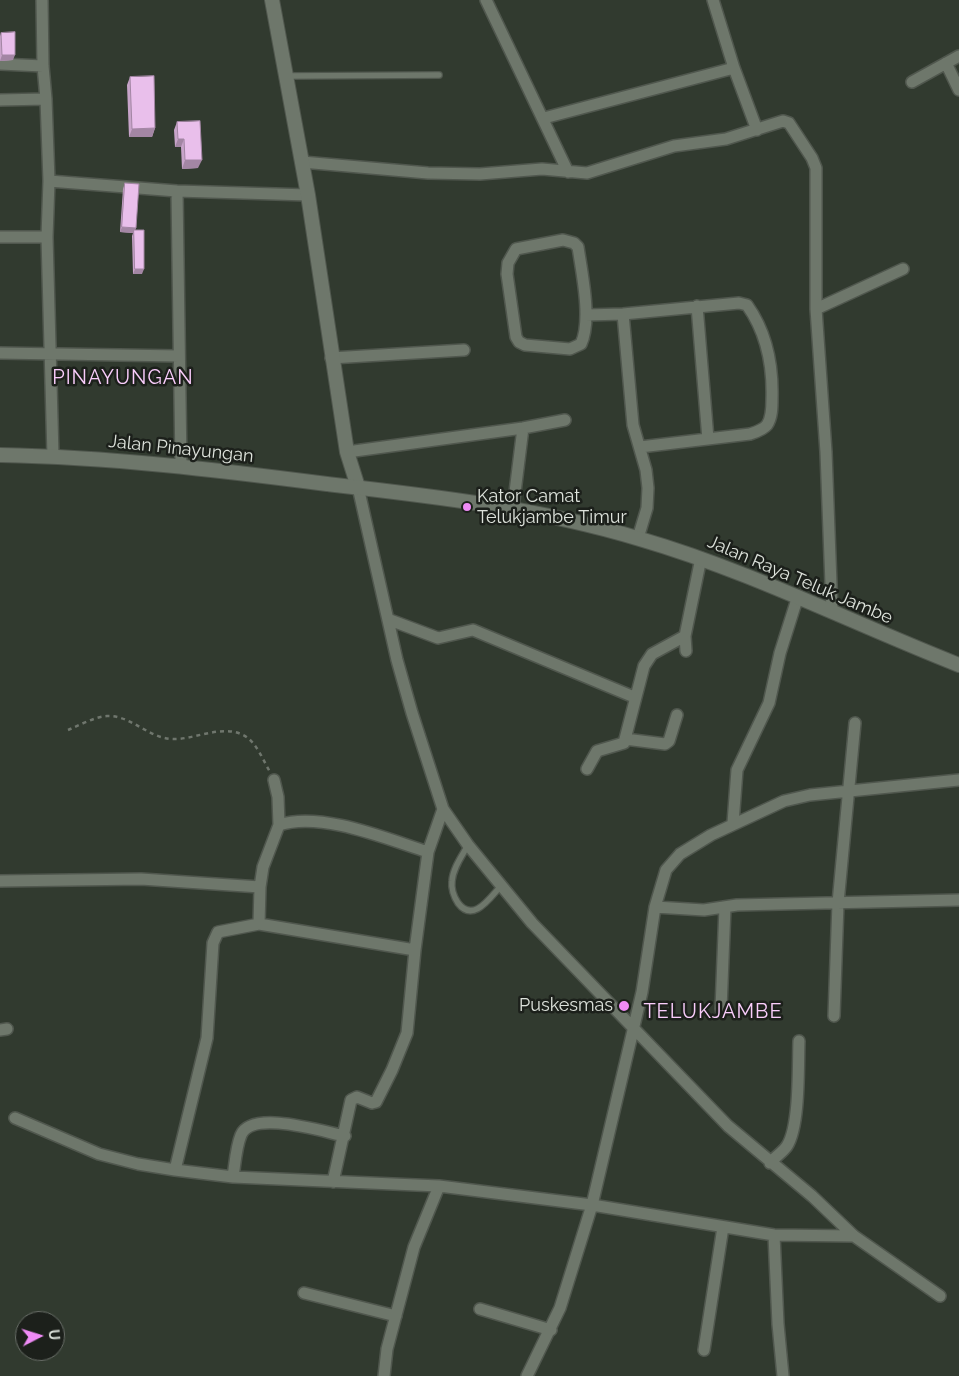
<!DOCTYPE html>
<html>
<head>
<meta charset="utf-8">
<style>
	body { margin:0 }
	#map { position:relative; width:959px; height:1376px; overflow:hidden; background:#313a2f; font-family:Raleway,sans-serif }
	canvas { display:block }
	.north { position:absolute; left:15px; top:1311px; width:50px; height:50px; box-sizing:border-box; background:#1c201b; border:1px solid #696e68; border-radius:50%; rotate:85deg; font-size:14px; font-weight:700; line-height:20px; text-align:center; color:#dde2db }
	.north::after { content:''; display:block; margin:auto; width:18px; height:22px; background:#ef8bf6; clip-path:polygon(50% 0,100% 100%,50% 72%,0 100%) }
</style>
</head>
<body>
<div id="map">
<canvas width="959" height="1376"></canvas>
<div class="north">U</div>
</div>
<script>
const ctx = document.querySelector('canvas').getContext('2d');
ctx.lineJoin = 'round';
function strokePath(path, color, width, dash) {
  ctx.strokeStyle = color;
  ctx.lineWidth = width;
  ctx.lineCap = dash ? 'butt' : 'round';
  ctx.setLineDash(dash || []);
  ctx.stroke(path);
}
function fillPath(path, color) {
  ctx.fillStyle = color;
  ctx.fill(path, 'evenodd');
}
function label(font, color, halo, rows, align = 'center') {
  ctx.font = font + ' Raleway,sans-serif';
  ctx.lineWidth = 5;
  ctx.setLineDash([]);
  ctx.textBaseline = 'middle';
  ctx.strokeStyle = halo;
  ctx.fillStyle = color;
  for (const [text, x, y, turn = 0] of rows) {
    ctx.save();
    ctx.translate(x, y);
    ctx.rotate((+turn || 0) * Math.PI / 180);
    ctx.textAlign = isNaN(turn) ? turn : align;
    if (halo) ctx.strokeText(text, 0, 0);
    ctx.fillText(text, 0, 0);
    ctx.restore();
  }
}
const path = new Path2D(`
	M68,730C80,725 94,717 107,716C131,715 148,738 172,739C194,740 222,724 243,735C256,741 263,760 270,772`);
const service = new Path2D(`
	M287,76L439,75
	M468,845C462,856 453,868 452,881C451,888 454,897 458,903C473,923 489,899 500,887`);
const minor = new Path2D(`
	M42,0L43,66L46,99L49,181L47,237L53,456
	M486,0L568,172
	M713,0L734,68L757,130
	M946,63L959,90
	M0,64L43,66
	M912,82L959,56
	M0,100L46,99
	M544,118L734,68
	M302,162L428,173L480,174L542,169L587,173L674,146L726,139L783,121L789,123L812,158L816,168V309L826,452L832,611
	M49,181L177,191L308,195
	M177,191L181,466
	M0,237H47
	M563,240L574,243L578,247C582,274 592,320 581,344L570,349L525,345L519,342L516,337L507,274L508,263L516,249Z
	M697,306L708,439
	M816,309L903,269
	M623,314L633,425L646,470L648,488L647,508L638,538
	M586,315L623,314L739,303L747,305C767,333 773,366 772,399C772,407 772,418 767,425C763,430 756,432 750,434L640,447
	M0,353L179,356
	M331,358L464,350
	M347,452L523,428L565,420
	M358,487L397,660L412,713L443,809L468,845L532,923L728,1126L812,1196L854,1236L940,1296
	M513,508L523,428
	M390,620L438,638L473,630L634,697
	M686,651L685,636L701,558
	M625,739L665,744L669,741L677,715
	M587,769L597,751L624,743L644,666L652,654L685,636
	M733,823L737,770L769,703L780,653L798,596
	M279,825C321,811 387,839 428,852
	M0,881L141,879L260,887
	M655,907L704,910L737,905L959,900
	M259,924L260,887L263,867L279,825L278,797L274,780
	M721,1009L725,907
	M834,1016L838,903L855,723
	M0,1030L7,1029
	M15,1118L99,1154L138,1164L175,1170L233,1177L439,1186L592,1205L774,1235L854,1236
	M770,1163C775,1157 783,1152 787,1146C800,1126 798,1066 799,1041
	M175,1170L207,1038L213,943L218,932L259,924L415,950
	M233,1177C235,1164 236,1147 241,1135C252,1109 324,1132 345,1136
	M333,1182L351,1100L357,1097L372,1103L376,1102L392,1070L407,1033L415,950L428,852L443,809
	M774,1235L778,1324L783,1376
	M304,1293L396,1316
	M480,1309L551,1330
	M704,1350L723,1227
	M384,1376L387,1349L414,1247L439,1186
	M527,1376L560,1308L592,1205L642,992L655,907L666,870L680,854L711,835L784,801L810,795L959,780`);
const tertiary = new Path2D(`
	M272,0L308,195L347,452L358,487`);
const secondary = new Path2D(`
	M0,455C110,457 218,470 327,484C432,496 538,508 640,539C750,571 852,623 959,665`);
const wall = new Path2D(`
	M1,33L13,60L0,61V36Z
	M130,77L155,128L152,137H129L127,85Z
	M177,122L198,168L182,169L181,147H175L174,130Z
	M125,183L136,228L135,230L142,274H133L132,236L133,233L120,232L123,189Z`);
const shadedWall = new Path2D(`
	M2,55H15L13,60L0,61Z
	M155,128L152,137H129L132,129Z
	M178,139H184L181,147H175Z
	M185,160H202L198,168L182,169Z
	M122,227L136,228L134,233V230L133,233L120,232Z
	M135,269H144L142,274H133Z`);
const building = new Path2D(`
	M15,32V55H2L1,33Z
	M154,76L155,128L132,129L130,77Z
	M200,121L202,160H185L184,139H178L177,122Z
	M125,183L139,184L136,228L122,227Z
	M134,230H144V269H135Z`);
const markers = [
	[467,507,5,"#ef8bf6"],
	[624,1006,6,"#ef8bf6"]
];
const streetNames = [
	["Jalan Pinayungan",181,449,6],
	["Jalan Raya Teluk Jambe",800,580,23]
];
const poiNames = [
	["Kator Camat",477,497],
	["Telukjambe Timur",477,518],
	["Puskesmas",613,1006,"right"]
];
const quarterNames = [
	["PINAYUNGAN",123,378],
	["TELUKJAMBE",713,1012]
];
strokePath(service, '#50574e', 8);
strokePath(minor, '#50574e', 14);
strokePath(tertiary, '#50574e', 16);
strokePath(secondary, '#50574e', 16);
strokePath(path, '#6f766d', 2.5, [4, 4]);
strokePath(service, '#6e776b', 5.5);
strokePath(minor, '#6e776b', 11);
strokePath(tertiary, '#6e776b', 14);
strokePath(secondary, '#6e776b', 14);
fillPath(wall, '#c8a4ca');
fillPath(shadedWall, '#a386a4');
fillPath(building, '#e9bfeb');
strokePath(building, '#a386a4', 1);
for (const [x, y, r, color] of markers) {
  const dot = new Path2D();
  dot.arc(x, y, r, 0, 2 * Math.PI);
  ctx.fillStyle = color;
  ctx.fill(dot);
  strokePath(dot, '#1c201b', 2);
}
label('18px', '#dde2db', '#1c201b', streetNames);
label('18px', '#dde2db', '#1c201b', poiNames, 'left');
ctx.letterSpacing = '1px';
label('20px', '#facdfc', '#1c201b', quarterNames);
ctx.letterSpacing = '0px';
</script>
</body>
</html>
